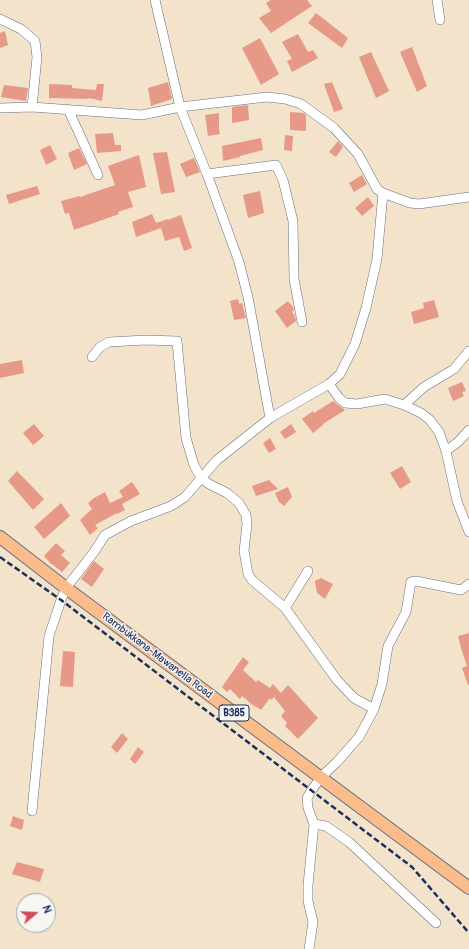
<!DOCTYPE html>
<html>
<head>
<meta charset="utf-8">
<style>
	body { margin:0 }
	#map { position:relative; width:469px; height:949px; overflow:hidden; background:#f3e3cb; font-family:Pangolin,sans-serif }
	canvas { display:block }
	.north { position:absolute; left:16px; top:893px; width:40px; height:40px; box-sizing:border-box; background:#f6f6f2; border:1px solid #9ea6b7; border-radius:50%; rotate:71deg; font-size:11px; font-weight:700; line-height:16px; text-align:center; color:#1b2f5e }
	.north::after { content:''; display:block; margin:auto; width:14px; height:18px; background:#d1495b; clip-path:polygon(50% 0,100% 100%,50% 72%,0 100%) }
</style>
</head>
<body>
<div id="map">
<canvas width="469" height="949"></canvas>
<div class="north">N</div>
</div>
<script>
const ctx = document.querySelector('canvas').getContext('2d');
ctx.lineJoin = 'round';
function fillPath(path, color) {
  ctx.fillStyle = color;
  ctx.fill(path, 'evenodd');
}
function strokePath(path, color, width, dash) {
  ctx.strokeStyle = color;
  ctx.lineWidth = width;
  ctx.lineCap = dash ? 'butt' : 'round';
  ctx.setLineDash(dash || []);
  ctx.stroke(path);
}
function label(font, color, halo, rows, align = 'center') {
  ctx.font = font + ' Pangolin,sans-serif';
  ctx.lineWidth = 3;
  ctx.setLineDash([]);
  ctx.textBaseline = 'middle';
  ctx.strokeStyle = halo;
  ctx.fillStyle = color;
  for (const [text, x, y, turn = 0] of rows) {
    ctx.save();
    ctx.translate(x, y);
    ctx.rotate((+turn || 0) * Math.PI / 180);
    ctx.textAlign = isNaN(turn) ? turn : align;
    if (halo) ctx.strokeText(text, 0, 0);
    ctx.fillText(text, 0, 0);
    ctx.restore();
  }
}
const building = new Path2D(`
	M271,0H307L312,6L271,33L259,18L271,11L266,3Z
	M316,13L348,38L342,48L308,23Z
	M5,31L8,45L0,48V33Z
	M298,34L308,52L313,50L318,58L292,72L287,61L292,59L282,42Z
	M260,38L279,74L261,85L242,48Z
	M412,47L427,86L417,92L400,52Z
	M371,52L389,91L376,98L359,57Z
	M168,82L172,99L151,106L148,88Z
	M332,82L343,109L334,112L324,84Z
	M49,84L72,85V88L96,90L97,84H104L102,101L89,98L88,99L49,98Z
	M4,85L28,88L26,101L1,97Z
	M248,105L249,120L232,123V107Z
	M290,112L304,113L306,115V131L290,130Z
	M219,113V131L220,134L208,136L205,115Z
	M113,133L115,145H121V151L97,153L95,134Z
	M285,135L293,136L292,151L284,150Z
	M261,138L263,150L240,156V157L223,161L222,146Z
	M338,141L343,147L336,157L329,152Z
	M50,145L57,159L46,165L40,150Z
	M79,148L87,164L74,170L68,153Z
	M167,152L175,192L161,194L153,153Z
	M139,155L146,187L128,192L133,207L118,212L119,214L74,230L69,213L65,214L61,201L80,196V197L115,185L108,166Z
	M194,158L200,172L186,177L180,164Z
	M362,175L367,184L354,192L349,183Z
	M37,186L40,194L9,204L6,195Z
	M260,191L264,213L248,218L243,195Z
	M368,197L374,206L362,216L355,208Z
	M152,214L156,223L168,219V220L181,215L192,248L184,251L179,237L165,241L161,228L136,237L132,222Z
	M238,299L239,304L242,303L246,318L234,320L230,301Z
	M434,300L439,317L414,324L411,312L424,308L423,303Z
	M288,301L293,307L294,310L292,312L295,316L296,321L287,328L275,311Z
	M22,360L24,373L0,378V364Z
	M462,382L466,391L462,392L464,396L453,401L448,388Z
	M333,401L345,410L323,424V425L313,433L302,419L313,411L314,413Z
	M34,424L44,436L33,445L23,433Z
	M291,424L296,432L285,439L280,432Z
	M270,438L276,449L269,453L263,443Z
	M402,466L411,482L400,489L390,473Z
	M17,471L44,499L33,510L8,481Z
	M269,480L278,489L256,496L252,486Z
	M132,482L140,494L122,504L125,510L117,514V513L95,525L98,528L90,535L80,520L92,509L88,503L94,498L105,492L110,503L123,497L119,491Z
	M288,487L292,497L284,506L279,502L275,493Z
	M61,503L70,516L44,539L34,527Z
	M56,543L65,551L61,555L70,563L62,572L52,564H51L44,556Z
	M94,561L104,569L92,587L81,579Z
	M321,578L333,584L325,599L317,593L315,581Z
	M469,633V685H468L462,668L467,666L461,648L458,636Z
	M63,651L75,652L73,687L60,686Z
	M243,657L249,662L243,670L256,682L258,680L270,688L273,684L281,693L288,685L318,718L298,739L285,726L287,723L281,716L285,711L274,697L271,700L270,698L261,710L255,706V707L242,696L240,699L230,689L227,692L222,687Z
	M122,733L128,739L117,753L111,747Z
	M138,747L144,752L135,764L130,759Z
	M13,816L24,820L22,830L10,826Z
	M17,862L44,869L40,882L12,874Z`);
const minor = new Path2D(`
	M155,0L180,107L207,174L239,262L248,297L270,418
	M437,0L440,20
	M0,19L21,29L35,41L37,57L32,107
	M0,108L32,107L142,115L180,107L267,97L285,99L301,104L334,128L358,154L377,189L383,193L410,203L419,204L469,197
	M68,109L98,175
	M207,174L276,165L283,180L293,221L294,279L302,322
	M92,357L100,347L109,342L146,340L177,341L186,438L194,465L201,478L209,484L227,493L239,503L246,515L247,524L244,551L248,574L252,580L285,608L337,680L354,698L374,709
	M329,384L339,398L345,403L357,404L385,399L404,405L421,413L430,420L439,432L446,451L457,501L469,532
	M404,405L424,387L454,369L469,351
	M446,451L458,442L469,430
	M285,608L308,571
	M32,811L49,636L61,600L66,588L94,552L105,535L131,521L171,506L185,497L217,460L270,418L329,384L340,374L355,344L366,308L377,259L383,193
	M314,824L326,826L349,842L436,923
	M309,949L313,922L308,901V885L314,824L308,808L307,798L311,791L321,777L337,762L359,737L374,709L382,684L388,646L406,612L411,582L416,581L461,590L469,584`);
const major = new Path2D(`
	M0,537L66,588L469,888`);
const rail = new Path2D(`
	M0,557L61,600L412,867L469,933`);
const shields = [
	[234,713,30]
];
const shieldNames = [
	["B385",234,713]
];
const streetNames = [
	["Rambukkana-Mawanella Road",157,656,37]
];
fillPath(building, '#e69987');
strokePath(minor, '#676e84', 10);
strokePath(major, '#676e84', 14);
strokePath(minor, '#fff', 9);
strokePath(major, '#fabc8b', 12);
strokePath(rail, '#1b2f5e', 2.5, [6, 3]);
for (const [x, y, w] of shields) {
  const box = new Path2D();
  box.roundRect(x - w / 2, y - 8, w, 16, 3);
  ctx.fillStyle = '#f6f6f2';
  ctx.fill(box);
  strokePath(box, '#1b2f5e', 1);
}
label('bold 10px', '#1b2f5e', null, shieldNames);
label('11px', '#1b2f5e', '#f6f6f2', streetNames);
</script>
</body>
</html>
